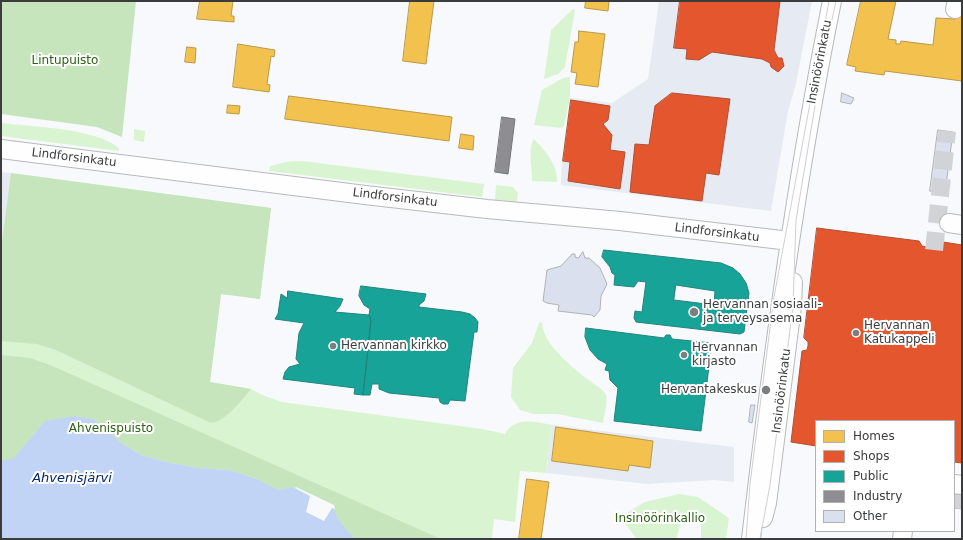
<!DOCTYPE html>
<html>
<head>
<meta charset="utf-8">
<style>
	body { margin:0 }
	#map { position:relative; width:963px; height:540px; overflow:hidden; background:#f7f9fc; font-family:"DejaVu Sans",sans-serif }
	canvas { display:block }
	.frame { position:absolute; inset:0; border:2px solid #3b3c3e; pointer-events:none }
	.legend { position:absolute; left:815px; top:420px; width:140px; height:112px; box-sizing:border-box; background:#fff; border:1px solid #b1b1b2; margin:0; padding:5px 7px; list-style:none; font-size:12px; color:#3b3c3e }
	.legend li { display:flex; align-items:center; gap:8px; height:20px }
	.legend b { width:20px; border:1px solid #b1b1b2 }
</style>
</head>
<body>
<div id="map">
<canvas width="963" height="540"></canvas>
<div class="frame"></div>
<ul class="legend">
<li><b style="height:11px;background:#f2c14e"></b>Homes</li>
<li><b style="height:11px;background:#e4572e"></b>Shops</li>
<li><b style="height:11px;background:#17a398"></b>Public</li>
<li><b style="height:11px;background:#8d8d92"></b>Industry</li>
<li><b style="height:11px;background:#dae0ee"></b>Other</li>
</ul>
</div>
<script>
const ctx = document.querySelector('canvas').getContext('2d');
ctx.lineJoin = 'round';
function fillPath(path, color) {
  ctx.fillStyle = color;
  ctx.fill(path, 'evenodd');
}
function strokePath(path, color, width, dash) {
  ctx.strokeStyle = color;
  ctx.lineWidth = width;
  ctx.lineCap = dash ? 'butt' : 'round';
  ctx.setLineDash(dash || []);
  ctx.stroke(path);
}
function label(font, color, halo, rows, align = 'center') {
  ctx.font = font + ' "DejaVu Sans",sans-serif';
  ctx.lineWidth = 4;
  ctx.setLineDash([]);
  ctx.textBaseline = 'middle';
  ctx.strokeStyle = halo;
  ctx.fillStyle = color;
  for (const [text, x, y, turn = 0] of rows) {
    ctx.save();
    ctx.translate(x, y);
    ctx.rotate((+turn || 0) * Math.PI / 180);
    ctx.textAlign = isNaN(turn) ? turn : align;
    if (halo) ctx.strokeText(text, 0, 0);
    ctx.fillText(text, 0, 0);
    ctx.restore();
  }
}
const built = new Path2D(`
	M659,1H812L795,88L788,111L771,211L561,185L562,161L570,98L612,103L648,79Z
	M1,172L11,173L1,249Z
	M552,425L734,447V482L714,480L648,484L546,473Z`);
const green = new Path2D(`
	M573,9L575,10L565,67L558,74L544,79L551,30Z
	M570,77V98L564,126L561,128L534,125L542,90L563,78Z
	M1,123C33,127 95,128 119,148V151L1,136Z
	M134,129L145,131L144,142L134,140Z
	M534,139C546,151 558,166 557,182L532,181C533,168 527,151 534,139Z
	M291,161H302L484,184L482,197L269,171L270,166Z
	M11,173L271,208L260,299L221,294L210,382L251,389L262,395L282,402L482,429L505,434C515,416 535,422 552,425L546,473L520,471L515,522L494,519L492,539H1V249Z
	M496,185L513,187L518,193L517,202L495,200Z
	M542,322C542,344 574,369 590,381C595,385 603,389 606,395C608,402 604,415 603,423L557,414H533L520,410L511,397L513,368L532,343L539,323Z
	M679,494L698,497L729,518L726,539H701V523L697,510L683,515L676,539H637L620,517L645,502Z`);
const forest = new Path2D(`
	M1,1H136L122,137L97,127L1,114Z
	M11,173L271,208L260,299L221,294L210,382L251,389C242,400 225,422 211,423L56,350L37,344L1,341V249Z
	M1,355L30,358L50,365L441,539H355C346,528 337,521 332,507L292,487L279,490L254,478L229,470L198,468L166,462L141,455L121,443L95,420L45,421L14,459L1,461Z`);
const water = new Path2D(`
	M76,416L95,420L121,443L141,455L166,462L198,468L229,470L254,478L279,490L292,487L333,507C337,521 346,528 355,539H1V461L14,458L45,421Z`);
const pier = new Path2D(`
	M296,487L334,505L335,509L332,508L324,521L306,512L310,496L295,488Z`);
const homes = new Path2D(`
	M200,1H233L231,16H234V22L197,19Z
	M410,1H434L426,64L403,61Z
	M586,1H609L608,11L585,8Z
	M861,1H896L888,39L896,40V44H900L901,41L933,45L936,18L955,19V15L962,16V81L885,71L884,75L855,71L856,67L847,65Z
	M579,31L605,34L598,87L575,84L577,73L571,72L575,42H578Z
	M238,44L275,50L274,57L271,56L267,84L270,85L269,92L233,87Z
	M187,47L196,48L195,63L185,62Z
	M289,96L452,117L449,141L285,119Z
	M228,105L240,106L239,114L227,113Z
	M461,134L474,136L473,150L459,148Z
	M556,427L653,441L650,468L629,465L628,471L552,461Z
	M527,479L549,482L541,539H519Z`);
const shops = new Path2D(`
	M680,1H780L774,50L778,58H782L784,66L778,72L771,67L770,63L762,59L712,52L699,60L686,59L687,49L674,48Z
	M672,93L730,99L719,175L706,173L702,201L630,192L635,144L649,145L655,106Z
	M571,100L610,106L608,120L603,124L612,135L610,150L625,152L620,189L568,181L570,162L563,161Z
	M817,228L919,241L922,246L933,248L934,244L943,245V242L962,245V463L954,462V421H816V446L791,442L802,351L807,350L808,346V342L804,338Z`);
const public = new Path2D(`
	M604,250L721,263L733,268L740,274L746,283L749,293L744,332L740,334L636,322L634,318L635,311L642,312L646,282L638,281L634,287L614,285L615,275L612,273L610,267L602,257ZM676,285L715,291L714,305L674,300Z
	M361,286L426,294L424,301L419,305V307L462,312L470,314L475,318L478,322L477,332H474L465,401L450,400L448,404H443L440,402L439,398L389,393L379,389V384H372L370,395H363L371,320L369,315L370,309L364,305L359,296Z
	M288,291L343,299L340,306L335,312L369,315L371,320L363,395L354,394L355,388L283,379L285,372L289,367L300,364L296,359L299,333L304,323L275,319L278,314L281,294L287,298Z
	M586,328L664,338L666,335H670L672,339L712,343L713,345L711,350L701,431L614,421L618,388L610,380L609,371L605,370L607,364L598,359L590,350L585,337Z`);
const industry = new Path2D(`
	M502,117L515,119L508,174L495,172Z`);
const building = new Path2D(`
	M842,93L854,98L851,104L841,102Z
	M938,130L953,132L945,193L930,191Z
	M583,252L585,258H589L600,268L607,284L601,296L600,310L594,317L592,315L558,311L559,305L547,303L543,301L547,270L561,266L572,254H575V257L578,258Z
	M751,405H755L752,423L749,422Z
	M954,492L962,493V509L954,508Z`);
const minorTunnel = new Path2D(`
	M934,250L947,131
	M954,499L962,500`);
const minor = new Path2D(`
	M955,9L957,1
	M1,149L365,195L487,209L620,221L790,241
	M949,223L962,225
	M954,484L962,485
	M763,518L767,503L792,306L793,282
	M751,539C772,359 796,179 832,1
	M902,539L903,531`);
const tram = new Path2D(`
	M746,539L750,484L774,297L829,1
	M760,539L770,485L793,306L796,220L820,76L836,1`);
const markers = [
	[694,312,5,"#7d7e80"],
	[856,333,4,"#7d7e80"],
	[333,346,4,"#7d7e80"],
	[684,355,4,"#7d7e80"],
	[766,390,5,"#7d7e80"]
];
const parkNames = [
	["Lintupuisto",65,61],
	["Ahvenispuisto",111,429],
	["Insinöörinkallio",660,519]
];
const streetNames = [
	["Insinöörinkatu",820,62,-79],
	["Lindforsinkatu",74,158,7],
	["Lindforsinkatu",395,198,7],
	["Lindforsinkatu",717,233,7],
	["Insinöörinkatu",782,391,-83]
];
const poiNames = [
	["Hervannan sosiaali-",703,305],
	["ja terveysasema",703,319],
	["Hervannan",864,326],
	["Katukappeli",864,340],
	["Hervannan kirkko",341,346],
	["Hervannan",692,348],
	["kirjasto",692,362],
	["Hervantakeskus",757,390,"right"]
];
const waterNames = [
	["Ahvenisjärvi",72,479]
];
fillPath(built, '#e6eaf2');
fillPath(green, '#d9f4d1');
fillPath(forest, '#c6e5bd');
fillPath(water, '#c1d4f5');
fillPath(pier, '#f7f9fc');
fillPath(homes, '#f2c14e');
strokePath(homes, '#bb9949', 1);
fillPath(shops, '#e4572e');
strokePath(shops, '#b14f33', 1);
fillPath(public, '#17a398');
strokePath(public, '#22847d', 1);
fillPath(industry, '#8d8d92');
strokePath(industry, '#747579', 1);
fillPath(building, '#dae0ee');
strokePath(building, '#b0b2b4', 1);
strokePath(minorTunnel, '#d1d3d6', 18, [18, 9]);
strokePath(minor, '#b7b9bb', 20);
strokePath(minor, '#fefeff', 18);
strokePath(tram, '#d0d0d2', 1);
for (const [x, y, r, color] of markers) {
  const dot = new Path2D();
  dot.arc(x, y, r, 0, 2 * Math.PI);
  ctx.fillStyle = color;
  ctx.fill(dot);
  strokePath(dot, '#fff', 1.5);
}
label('12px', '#2c6014', '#fff', parkNames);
label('12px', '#3b3c3e', '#fff', streetNames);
label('12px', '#3b3c3e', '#fff', poiNames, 'left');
label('italic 13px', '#052767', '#fff', waterNames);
</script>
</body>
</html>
